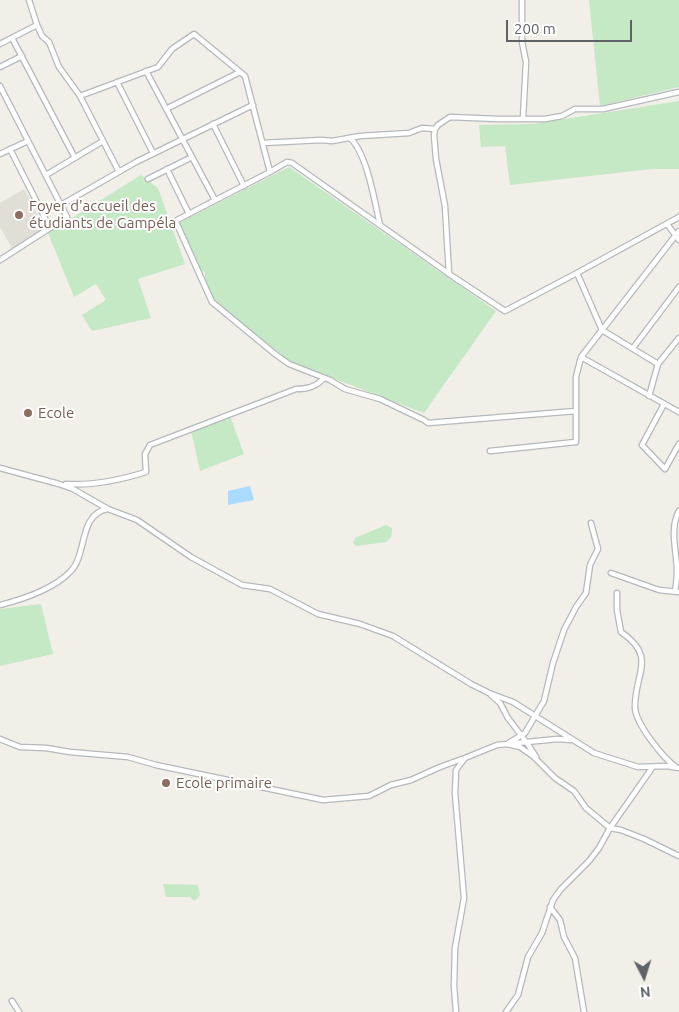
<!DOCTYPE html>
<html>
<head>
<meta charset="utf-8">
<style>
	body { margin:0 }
	#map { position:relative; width:679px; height:1012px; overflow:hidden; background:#f1efe8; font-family:Ubuntu,sans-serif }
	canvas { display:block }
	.north { position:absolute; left:619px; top:952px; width:50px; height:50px; -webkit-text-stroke:4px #fff; paint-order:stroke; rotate:175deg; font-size:14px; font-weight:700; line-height:20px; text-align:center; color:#5f6368 }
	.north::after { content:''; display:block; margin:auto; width:18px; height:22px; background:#5f6368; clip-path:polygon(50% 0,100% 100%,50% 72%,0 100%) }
	.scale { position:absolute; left:506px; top:20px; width:126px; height:22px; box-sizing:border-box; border:2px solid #5f6368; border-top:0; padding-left:6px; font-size:15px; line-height:18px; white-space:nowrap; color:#5f6368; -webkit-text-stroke:4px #fff; paint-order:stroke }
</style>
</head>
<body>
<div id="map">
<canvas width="679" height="1012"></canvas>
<div class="north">N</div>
<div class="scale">200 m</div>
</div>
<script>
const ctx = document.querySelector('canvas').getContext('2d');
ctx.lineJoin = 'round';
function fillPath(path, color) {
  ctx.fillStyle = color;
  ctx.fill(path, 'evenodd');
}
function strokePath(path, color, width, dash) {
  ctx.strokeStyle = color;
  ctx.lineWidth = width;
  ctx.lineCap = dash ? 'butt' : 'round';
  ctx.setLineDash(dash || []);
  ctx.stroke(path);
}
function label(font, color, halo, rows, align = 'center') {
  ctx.font = font + ' Ubuntu,sans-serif';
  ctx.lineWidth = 4;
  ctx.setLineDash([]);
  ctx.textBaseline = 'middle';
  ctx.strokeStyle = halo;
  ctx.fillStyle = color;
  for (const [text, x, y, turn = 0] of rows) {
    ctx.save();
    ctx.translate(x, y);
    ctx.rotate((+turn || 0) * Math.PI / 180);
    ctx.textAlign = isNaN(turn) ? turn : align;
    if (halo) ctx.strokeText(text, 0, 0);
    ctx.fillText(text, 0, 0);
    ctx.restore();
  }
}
const education = new Path2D(`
	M24,189L45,229L13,250L0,227V203Z`);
const green = new Path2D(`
	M589,0H679V87L600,106Z
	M679,101V169H652L510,185L505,146L481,147L479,125L534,124Z
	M289,167L496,311L424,413L291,362L213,300L205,284V272L199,270L179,223Z
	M141,175L158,188L185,264L138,279L151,318L92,331L82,315L106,300L96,284L74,297L48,233Z
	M230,416L244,454L200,471L191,430Z
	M386,525L392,528C392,535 392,538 386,542L356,546L353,543L355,538Z
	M41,604L53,654L0,666V609Z
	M163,884L198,885L200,896L194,901L190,897H166Z`);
const water = new Path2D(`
	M250,486L254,500L228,505V491Z`);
const street = new Path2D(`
	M29,0L37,25L42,36L49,42L59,67L80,96L119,172
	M522,0V42L526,62L523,118
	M12,38L75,158
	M0,44L37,25
	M0,67L22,56
	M146,71L215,200
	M117,82L153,153
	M0,86L67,217L0,260
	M80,96L158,67L172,49L194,34L245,76L270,172
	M166,109L240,72
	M213,124L244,186
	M350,138C367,153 375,203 380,225
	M263,143L321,140L332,141L360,136L409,133L422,128L435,129
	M10,149L50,228
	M0,154L28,141
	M167,169L189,214
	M46,175L103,141
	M148,179L192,157
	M61,205L136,162L253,105
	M667,224L679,240
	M449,274L445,206L436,159L434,135L435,129L438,125L450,117L498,119H545L562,116L575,109H603L679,92
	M633,348L679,287
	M581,357L679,412
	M658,364L602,330L577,273L679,217
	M649,396L658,364L679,338
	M664,404L642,445L665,469L679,444
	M576,411L428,423L424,420L380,399L345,389L330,380L289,364L275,354L212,302L176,222L177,220L270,172L287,162L292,163L455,278L505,311L577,273
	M490,451L576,442V377L581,357L679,231
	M0,468L59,484L73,489L108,509L137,520L191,557L242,585L270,589L318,614L360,624L393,636L471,684L489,693L513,702L594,753L638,767L667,766L679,768
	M66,484C93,486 120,480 146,472L145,454L150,445L296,389C307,389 316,387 324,378
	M611,573L659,590L679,592
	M675,591C676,585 677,578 677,571C677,552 669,529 679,511
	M617,593V610L621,632C658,657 634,674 635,708C636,724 663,758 676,767
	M0,605C24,599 52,590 70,572C88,554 78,515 107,509
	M491,695L500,703L508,718L527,743L536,757
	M0,739L20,747L46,748L70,752L128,757L156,765L323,800L369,796L391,785L411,780L440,767L462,759
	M571,740L557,739L507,744L525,733L544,701L553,663L564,630L576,607L586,593L590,565L598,549L591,523
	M550,907L560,920L564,937L575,958L584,1012
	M12,1001L19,1012
	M456,1012L454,986L455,948L464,898L455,793L456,770L465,758L497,745L507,744L520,747L533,756L555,778L574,791L586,808L610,828L621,830L644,839L679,856
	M506,1012L518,995L528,957L542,933L553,900L561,889L589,861L599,848L610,828L652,768`);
const markers = [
	[19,215,5,"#8d6e63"],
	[28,413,5,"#8d6e63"],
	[166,783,5,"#8d6e63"]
];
const educationNames = [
	["Foyer d'accueil des",29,206],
	["étudiants de Gampéla",29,223],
	["Ecole",38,413],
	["Ecole primaire",176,783]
];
fillPath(education, '#e1ded6');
fillPath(green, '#c5e8c5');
fillPath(water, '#aadaff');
strokePath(street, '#b5b8bc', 7);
strokePath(street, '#fff', 4.5);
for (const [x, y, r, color] of markers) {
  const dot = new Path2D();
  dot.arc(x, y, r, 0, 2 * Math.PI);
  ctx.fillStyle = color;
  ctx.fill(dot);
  strokePath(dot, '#fff', 2);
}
label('15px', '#785e54', '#fff', educationNames, 'left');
</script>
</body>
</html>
